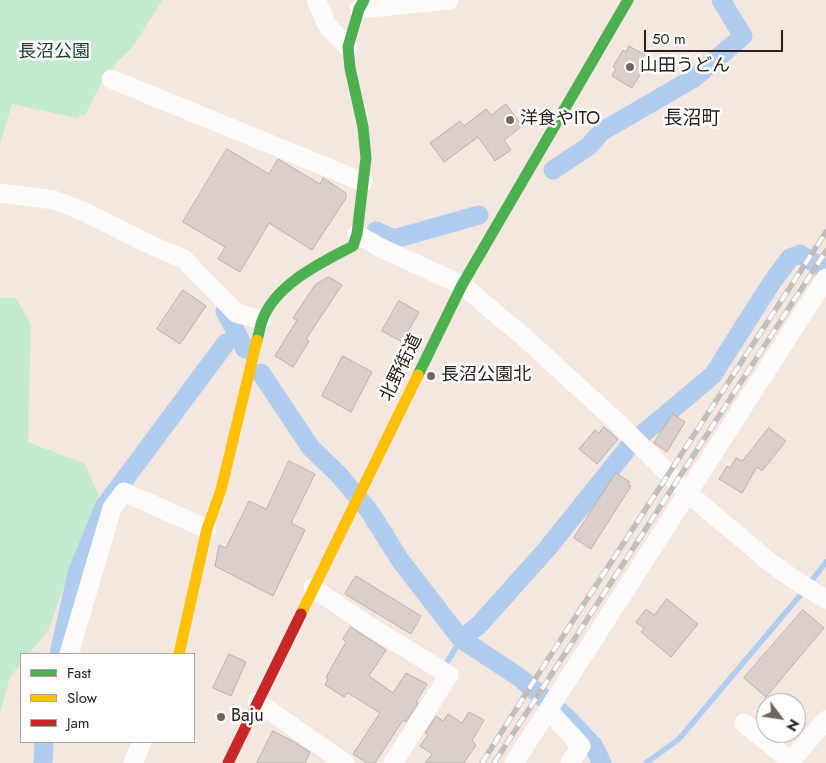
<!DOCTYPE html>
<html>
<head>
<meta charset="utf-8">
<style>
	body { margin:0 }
	#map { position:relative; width:826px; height:763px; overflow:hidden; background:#f3e7e0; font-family:Jost,sans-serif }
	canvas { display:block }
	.legend { position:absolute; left:20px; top:653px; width:175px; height:90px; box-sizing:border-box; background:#fff; border:1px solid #a9a6a3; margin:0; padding:6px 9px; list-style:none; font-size:15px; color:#29201a }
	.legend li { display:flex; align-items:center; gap:10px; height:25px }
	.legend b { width:25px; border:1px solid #a9a6a3 }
	.north { position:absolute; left:756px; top:693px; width:50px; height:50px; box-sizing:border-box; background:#fff; border:1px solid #a9a6a3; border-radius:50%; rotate:121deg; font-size:14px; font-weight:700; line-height:20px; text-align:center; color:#29201a }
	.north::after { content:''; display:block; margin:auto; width:18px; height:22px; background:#70665f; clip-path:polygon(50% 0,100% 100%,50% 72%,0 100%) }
	.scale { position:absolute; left:644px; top:30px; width:139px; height:22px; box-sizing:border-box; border:2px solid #29201a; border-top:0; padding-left:6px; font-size:15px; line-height:18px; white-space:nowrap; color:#29201a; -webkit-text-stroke:4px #fff; paint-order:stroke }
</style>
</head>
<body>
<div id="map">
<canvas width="826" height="763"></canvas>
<ul class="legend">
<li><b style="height:6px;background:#4caf50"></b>Fast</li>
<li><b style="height:6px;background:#ffc107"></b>Slow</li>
<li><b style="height:6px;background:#c62828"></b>Jam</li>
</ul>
<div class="north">N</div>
<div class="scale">50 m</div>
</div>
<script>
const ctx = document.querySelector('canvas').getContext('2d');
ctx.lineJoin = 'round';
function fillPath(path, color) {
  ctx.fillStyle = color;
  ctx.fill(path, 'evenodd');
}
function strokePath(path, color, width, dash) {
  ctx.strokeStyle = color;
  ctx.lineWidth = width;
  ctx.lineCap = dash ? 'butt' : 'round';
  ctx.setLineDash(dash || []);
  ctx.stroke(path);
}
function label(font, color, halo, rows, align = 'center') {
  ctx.font = font + ' Jost,"Noto Sans JP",sans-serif';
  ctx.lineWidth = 5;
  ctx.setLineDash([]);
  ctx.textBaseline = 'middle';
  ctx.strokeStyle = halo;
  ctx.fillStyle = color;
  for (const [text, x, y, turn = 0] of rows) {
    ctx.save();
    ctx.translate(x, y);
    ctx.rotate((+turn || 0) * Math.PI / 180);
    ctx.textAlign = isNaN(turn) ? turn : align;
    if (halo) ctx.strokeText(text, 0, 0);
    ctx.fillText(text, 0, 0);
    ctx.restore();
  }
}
const green = new Path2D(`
	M0,0H163L131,49L119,60L100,86L85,115L80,114L78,118L12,104L0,144Z
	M0,298H16L31,325L28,442L85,464L100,499L70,569L49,629L29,654H21V663L10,677L0,713Z`);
const stream = new Path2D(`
	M443,669L461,639
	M646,763L679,739L803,592L826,562`);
const canal = new Path2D(`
	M553,170L589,146L601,132L694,78L743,36L721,0
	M376,231L394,239L479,215
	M225,311L245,349
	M261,373L311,448L339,475L370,512L400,560L461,639L519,677L567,718L593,745L602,763
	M461,639L479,625L547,549L632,443L713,375L772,282L790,258L800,254L826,270
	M59,654L77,573L104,507L226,343
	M43,763L44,742`);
const building = new Path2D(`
	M629,46L650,58L632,88L612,76L616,68L613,67L623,50L626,52Z
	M506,104L522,126L504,140L511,150L495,161L478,137L444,162L430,143L460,121L464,126L486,109L491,115Z
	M227,149L269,174L278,159L320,184L323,178L346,193V198L312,250L269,223L240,272L218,259L225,247L183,222Z
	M329,277L342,285L306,339L309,341L293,367L275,356L297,320L293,318L315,285Z
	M183,290L206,306L180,344L157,329Z
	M399,301L419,312L402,342L382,331Z
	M343,356L372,372L351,412L322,396Z
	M673,414L685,422L667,452L654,443Z
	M604,427L618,439L597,464L579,449L595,430L599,433Z
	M769,428L786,441L762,471L757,467L742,493L719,479L727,466L730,468L736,458L742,461Z
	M289,461L315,474L291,523L305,530L273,596L215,566L219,545L226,548L249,501L266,509Z
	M616,473L630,482L628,485L631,486L591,549L574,538Z
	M356,576L421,616L411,634L345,594Z
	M667,599L698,624L671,657L641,632L644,628L636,622L646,609L654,615Z
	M803,610L824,628L766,697L744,678Z
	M351,627L386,650L369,676L393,693L406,673L427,684L416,702L418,703L406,722L403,720L375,763H367L353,754L380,713L348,693L344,697L325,685L328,679L326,677L346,642L343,639Z
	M229,654L246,662L231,696L213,688Z
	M469,712L484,720L472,741L476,745L464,763H425L432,754L420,746L428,735L425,733L436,716L443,721L448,714L462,723Z
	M273,731L294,742L310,752L305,763H257Z`);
const street = new Path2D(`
	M316,0L327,25L348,47
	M359,9L449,0
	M111,79L363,182
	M0,193L54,200L85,212L153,246L184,259L236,313L262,320
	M357,234L379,247L462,285L524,337L618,423L688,493L767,560L799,583L826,599
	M313,588L366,624L449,675L393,763
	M69,654L112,508L124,492L207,529
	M257,702L345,763
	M548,710L581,746L570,763
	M744,723L791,761
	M133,763L142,742
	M514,763L826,278
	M789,763L826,720`);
const fast = new Path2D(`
	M257,340C259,334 260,327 262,321C275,284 321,263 353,246L357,234L366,158L363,127L350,68L348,47L359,9L364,0
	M418,375L462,285L628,0`);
const slow = new Path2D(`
	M301,614L418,375
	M179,654L207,529L221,490L257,340`);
const jam = new Path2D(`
	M228,763L301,614`);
const rail = new Path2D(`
	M482,763L539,673L826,232
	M494,763L826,251`);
const markers = [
	[630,67,5,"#70665f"],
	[510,120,5,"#70665f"],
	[431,376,5,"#70665f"],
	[221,717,5,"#70665f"]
];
const parkNames = [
	["長沼公園",54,53]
];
const poiNames = [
	["山田うどん",640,67],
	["洋食やITO",520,120],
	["長沼公園北",441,376],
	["Baju",231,717]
];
const streetNames = [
	["北野街道",402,368,-64]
];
const neighbourhoodNames = [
	["長沼町",692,119]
];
fillPath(green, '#c4ebd0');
strokePath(stream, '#b0ccee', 5.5);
strokePath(canal, '#b0ccee', 19);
fillPath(building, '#dacfc9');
strokePath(building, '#bab0aa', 1);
strokePath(street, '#fdfbfa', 19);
strokePath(fast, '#4caf50', 11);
strokePath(slow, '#ffc107', 11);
strokePath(jam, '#c62828', 11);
strokePath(rail, '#c2bebc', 5.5);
strokePath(rail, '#fff', 4, [11]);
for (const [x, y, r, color] of markers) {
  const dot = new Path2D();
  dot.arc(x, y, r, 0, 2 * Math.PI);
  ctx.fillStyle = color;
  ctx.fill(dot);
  strokePath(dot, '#fff', 2);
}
label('18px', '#1c422f', '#fff', parkNames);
label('18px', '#29201a', '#fff', poiNames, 'left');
label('18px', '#29201a', '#fff', streetNames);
label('19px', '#29201a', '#fff', neighbourhoodNames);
</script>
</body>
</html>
